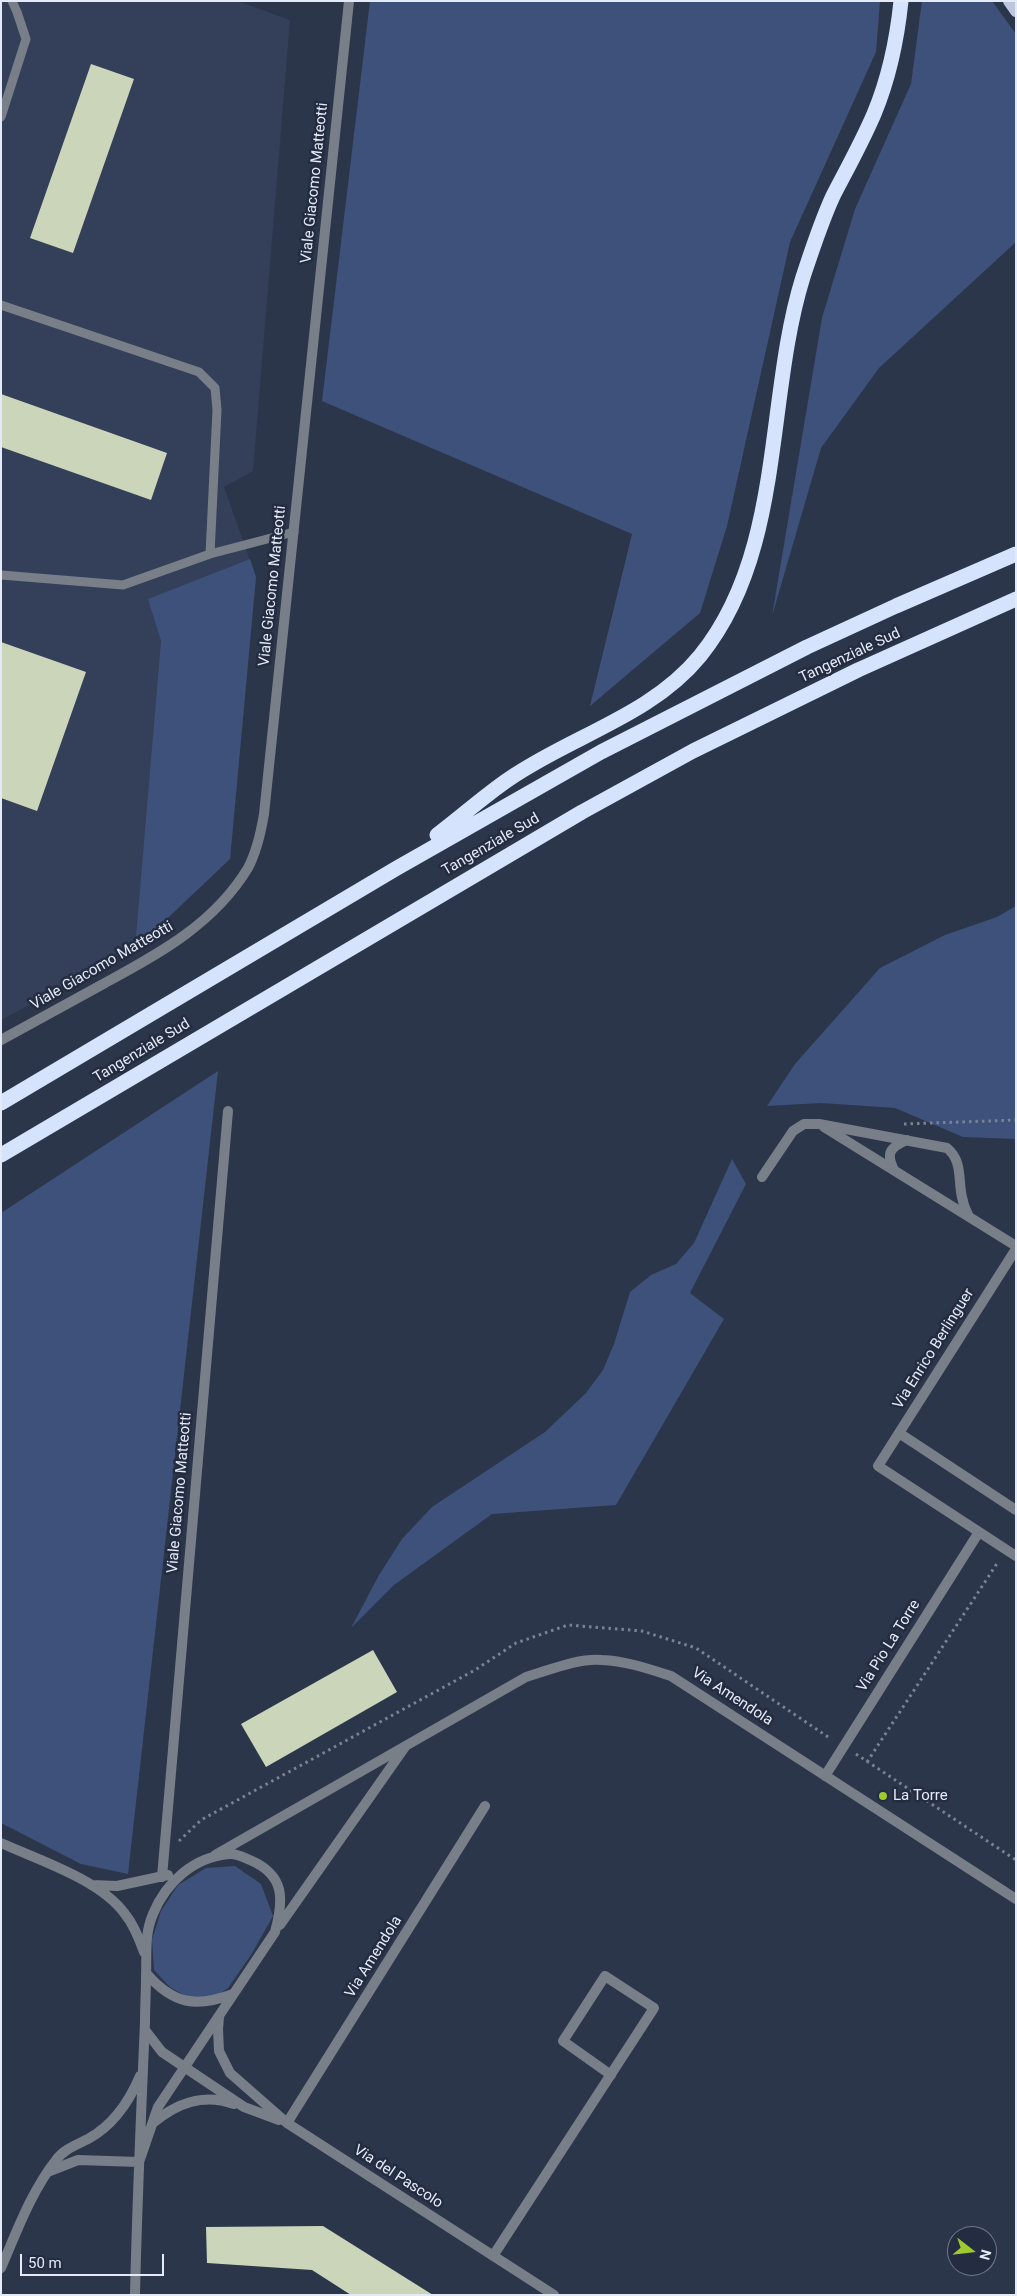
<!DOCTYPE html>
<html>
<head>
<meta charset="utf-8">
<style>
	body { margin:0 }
	#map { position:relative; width:1017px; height:2296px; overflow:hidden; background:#2c364a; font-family:Roboto,sans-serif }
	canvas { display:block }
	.frame { position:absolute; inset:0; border:2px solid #e4eaf7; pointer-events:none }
	.north { position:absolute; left:947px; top:2226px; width:50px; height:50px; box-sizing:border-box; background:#232c40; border:1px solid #707889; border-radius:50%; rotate:106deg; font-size:14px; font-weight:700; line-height:20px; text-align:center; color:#e4eaf7 }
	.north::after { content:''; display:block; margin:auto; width:18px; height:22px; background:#9eca2f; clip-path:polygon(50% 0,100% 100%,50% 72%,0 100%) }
	.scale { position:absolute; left:20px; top:2254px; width:144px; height:22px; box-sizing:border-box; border:2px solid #e4eaf7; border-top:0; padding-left:6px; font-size:15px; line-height:18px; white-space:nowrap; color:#e4eaf7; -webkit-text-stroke:4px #232c40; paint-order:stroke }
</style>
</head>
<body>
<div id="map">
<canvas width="1017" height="2296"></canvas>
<div class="frame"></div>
<div class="north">N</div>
<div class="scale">50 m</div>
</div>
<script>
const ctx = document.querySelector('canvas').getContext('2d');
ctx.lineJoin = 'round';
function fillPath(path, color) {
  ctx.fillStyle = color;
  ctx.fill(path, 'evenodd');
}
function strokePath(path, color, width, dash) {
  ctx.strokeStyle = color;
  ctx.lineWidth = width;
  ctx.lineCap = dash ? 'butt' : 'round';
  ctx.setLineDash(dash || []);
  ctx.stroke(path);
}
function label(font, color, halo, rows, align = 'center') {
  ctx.font = font + ' Roboto,sans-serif';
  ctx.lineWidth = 5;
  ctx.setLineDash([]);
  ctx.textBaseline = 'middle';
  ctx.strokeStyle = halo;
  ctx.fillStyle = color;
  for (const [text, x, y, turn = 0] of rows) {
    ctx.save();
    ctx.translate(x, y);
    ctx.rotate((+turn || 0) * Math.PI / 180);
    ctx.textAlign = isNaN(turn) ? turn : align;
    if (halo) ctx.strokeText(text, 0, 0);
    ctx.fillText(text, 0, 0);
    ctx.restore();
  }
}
const built = new Path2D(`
	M1,1H237L290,20L253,471L224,487L256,577L230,859L135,949L1,1020Z`);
const green = new Path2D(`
	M370,1H880L876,52L790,242L727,526L700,613L590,706L632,534L322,401Z
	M922,1H992L1016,34V242L879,368L821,448L772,616L822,318L855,209L911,84Z
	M250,559L256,577L230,859L135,949L161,641L148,599Z
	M1016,906V1139L963,1137L895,1108L821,1103L767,1106L795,1064L880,968L945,935L997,917Z
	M218,1071L128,1874L81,1864L1,1823V1213Z
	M732,1159L746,1184L690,1293L724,1319L616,1505L492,1514L394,1585L351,1628L379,1575L402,1539L432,1507L545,1432L586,1393L603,1370L614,1344L630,1292L651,1275L676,1264L694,1243Z
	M235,1866L261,1884L273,1916L251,1955L228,1988L215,1997L190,1999L170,1987L154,1970L152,1940L161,1911L178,1885L206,1868Z`);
const building = new Path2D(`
	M91,64L134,79L73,253L30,238Z
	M1,394L167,453L151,500L1,447Z
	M1,642L86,672L37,811L1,798Z
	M373,1650L397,1692L266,1767L241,1724Z
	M323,2226L433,2295H351L312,2270L207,2263L206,2227Z`);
const path = new Path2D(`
	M904,1124L1016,1120
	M856,1754L1016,1860
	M867,1762L998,1562
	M179,1841L201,1820L475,1670L516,1643L568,1625L642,1631L696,1648L831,1739`);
const lane = new Path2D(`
	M1,117L26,39L17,12L12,1
	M1,305L199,372L215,388L217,410L210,554L294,532
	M1,575L123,585L210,554`);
const street = new Path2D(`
	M1,1040C36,1021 70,1002 105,983C160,953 214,924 248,868C257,851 261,832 264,814L349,1
	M824,1127L1016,1246
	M894,1170C885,1152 891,1147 907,1140
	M762,1177L793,1131L804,1124H819L947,1148C964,1162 957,1182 963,1201C964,1207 967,1212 969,1217
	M1016,1249L878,1466L1016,1556
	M899,1433L1016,1510
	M825,1776L979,1532
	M1,1843C39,1860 101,1880 125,1914C134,1925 139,1938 144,1952
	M215,1855L526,1677C550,1670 577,1658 602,1660C626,1661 649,1669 671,1676L1016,1899
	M162,1877L228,1111
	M92,1885L117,1886L168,1875
	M280,1925L405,1747
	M147,1974C173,2004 196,2008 233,1994
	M219,2017L218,2029L219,2051L230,2073L287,2123L554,2295
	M145,2030L162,2052L244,2107L279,2120
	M153,2123C177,2103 203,2093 234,2104
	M287,2123L485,1806
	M50,2171L78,2160L139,2162
	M493,2256L654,2008L605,1976L563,2041L611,2075
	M1,2268C17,2231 31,2192 56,2160C64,2149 76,2145 88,2139C112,2126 129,2102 140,2076
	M135,2295C137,2204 141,2113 145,2022C145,2007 146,1992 146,1977C147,1954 144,1935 153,1914C166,1882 194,1857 229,1854C236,1853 243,1857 250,1860C285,1875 284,1899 275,1932L158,2107L139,2162`);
const primary = new Path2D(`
	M1009,1L1016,11`);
const highway = new Path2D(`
	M437,835C461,817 484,796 509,779C571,736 651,716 700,656C785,551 765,399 803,277C812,250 821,222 833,196C847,169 862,142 874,114C889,78 897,40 901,1
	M1,1103L397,868L601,752L807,647L896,606L1016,554
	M1,1155L582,812L693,751L858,670L1016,599`);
const markers = [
	[883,1796,5,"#9eca2f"]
];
const streetNames = [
	["Viale Giacomo Matteotti",315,183,-84],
	["Viale Giacomo Matteotti",273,586,-84],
	["Tangenziale Sud",850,656,-25],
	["Tangenziale Sud",491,845,-30],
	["Viale Giacomo Matteotti",102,966,-30],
	["Tangenziale Sud",142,1051,-31],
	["Via Enrico Berlinguer",934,1349,-58],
	["Viale Giacomo Matteotti",180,1493,-85],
	["Via Pio La Torre",889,1646,-58],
	["Via Amendola",732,1697,33],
	["Via Amendola",374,1957,-58],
	["Via del Pascolo",398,2177,33]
];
const poiNames = [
	["La Torre",893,1796]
];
fillPath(built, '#343f59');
fillPath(green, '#3d517b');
fillPath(building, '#cbd5ba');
strokePath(path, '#7a8394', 3, [2.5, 4]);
strokePath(lane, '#797f89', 9);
strokePath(street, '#797f89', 10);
strokePath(primary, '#bcc6dc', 12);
strokePath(highway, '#d6e3fd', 15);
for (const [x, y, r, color] of markers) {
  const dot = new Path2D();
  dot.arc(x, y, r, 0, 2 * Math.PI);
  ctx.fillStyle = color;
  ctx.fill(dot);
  strokePath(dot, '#232c40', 2);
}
label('15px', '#e4eaf7', '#232c40', streetNames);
label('15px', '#e4eaf7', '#232c40', poiNames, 'left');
</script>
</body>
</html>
